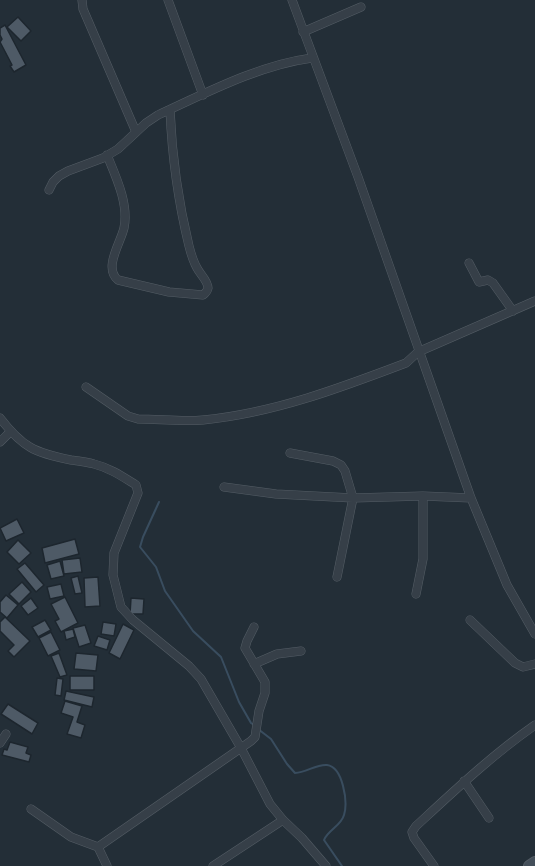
<!DOCTYPE html>
<html>
<head>
<meta charset="utf-8">
<style>
	body { margin:0 }
	canvas { display:block; background:#232e37 }
</style>
</head>
<body>
<canvas width="535" height="866"></canvas>
<script>
const ctx = document.querySelector('canvas').getContext('2d');
ctx.lineJoin = 'round';
function strokePath(path, color, width, dash) {
  ctx.strokeStyle = color;
  ctx.lineWidth = width;
  ctx.lineCap = dash ? 'butt' : 'round';
  ctx.setLineDash(dash || []);
  ctx.stroke(path);
}
function fillPath(path, color) {
  ctx.fillStyle = color;
  ctx.fill(path, 'evenodd');
}
const stream = new Path2D(`
	M159,502L143,537L140,547L156,567L165,591L193,631L221,657L239,702L251,723L254,725
	M258,729L271,739L287,764L295,773C306,773 316,764 327,765C343,767 348,802 344,815C341,826 328,830 324,840L342,866`);
const building = new Path2D(`
	M18,17L31,31L21,41L7,27Z
	M5,25L26,65L14,72L10,66L12,65L0,42L2,39L0,35V28Z
	M17,519L24,533L6,541L0,528Z
	M75,539L79,554L45,563L42,548Z
	M18,540L31,553L19,564L7,552Z
	M80,558L82,572L64,574L62,560Z
	M60,561L64,576L51,579L47,565Z
	M25,563L44,585L36,592L17,569Z
	M78,576L82,593L75,594L71,578Z
	M98,577L100,606L85,607L84,578Z
	M22,582L31,592L19,604L9,594Z
	M61,584L64,596L50,599L47,587Z
	M6,595L18,605L7,618L0,612V602Z
	M65,597L78,623L61,632L55,621L59,619L51,604Z
	M31,598L38,608L28,615L21,606Z
	M131,598L144,599L143,614H130Z
	M5,617L30,641L14,657L8,651L14,645L0,631V622Z
	M45,620L51,630L38,637L32,627Z
	M103,622L116,624L114,636L101,634Z
	M123,624L134,630L120,659L109,653Z
	M85,625L91,643L79,647L73,628Z
	M73,629L75,637L66,640L64,631Z
	M51,632L60,650L48,656L39,638Z
	M98,636L110,640L107,650L94,646Z
	M59,653L67,675L60,677L51,656Z
	M76,653L98,655L96,671L74,669Z
	M70,676H94V690H70Z
	M57,678L63,679L61,696L55,695Z
	M66,691L94,697L92,707L64,700Z
	M65,701L82,706L77,722L85,725L81,738L67,734L73,717L61,713Z
	M8,704L38,723L32,734L1,714Z
	M10,742L28,747L26,753L31,755L29,762L2,755L4,749L7,750Z`);
const street = new Path2D(`
	M82,0L83,9L136,132
	M168,0L203,95
	M292,0L358,177L471,498L507,585L535,634
	M303,32L361,7
	M107,155C116,177 129,204 124,228C121,242 103,268 118,280L169,292L203,295C206,293 207,292 208,288C208,281 200,274 197,268C193,261 191,254 189,246C178,201 172,156 170,110
	M49,190L53,182L59,176L68,171L103,158L118,149L146,123L158,115C206,93 259,65 312,58
	M469,263L479,282L488,280L493,283L513,311
	M86,387L128,416L138,419C159,419 182,422 203,420C274,413 340,388 406,363L418,352L535,301
	M0,418C22,447 35,453 71,460C79,461 87,462 94,464C110,468 123,477 136,485L138,493L114,553L113,575L121,607L133,620L189,666L201,679L241,748L270,804L283,820L302,838L326,866
	M0,442L10,432
	M290,453L333,461L341,465L345,471L353,498L337,577
	M224,487L276,494L353,498L423,496L471,498
	M416,594L423,559V496
	M470,620L515,663L523,667L535,664
	M254,664L277,654L301,651
	M0,743L6,734
	M464,781L489,818
	M31,809L71,837L98,847L251,741L255,737L259,711L265,693V682L245,648L247,641L254,627
	M98,847L107,866
	M213,866L283,820
	M434,866L414,838L412,832L416,826C454,791 492,755 535,725`);
const secondary = new Path2D(`
	M529,866L535,862`);
strokePath(stream, '#394d5f', 2);
fillPath(building, '#4e5a66');
strokePath(building, '#1d262e', 1.5);
strokePath(street, '#545d65', 9);
strokePath(secondary, '#545d65', 12);
strokePath(street, '#363f48', 8);
strokePath(secondary, '#444f5a', 10);
</script>
</body>
</html>
